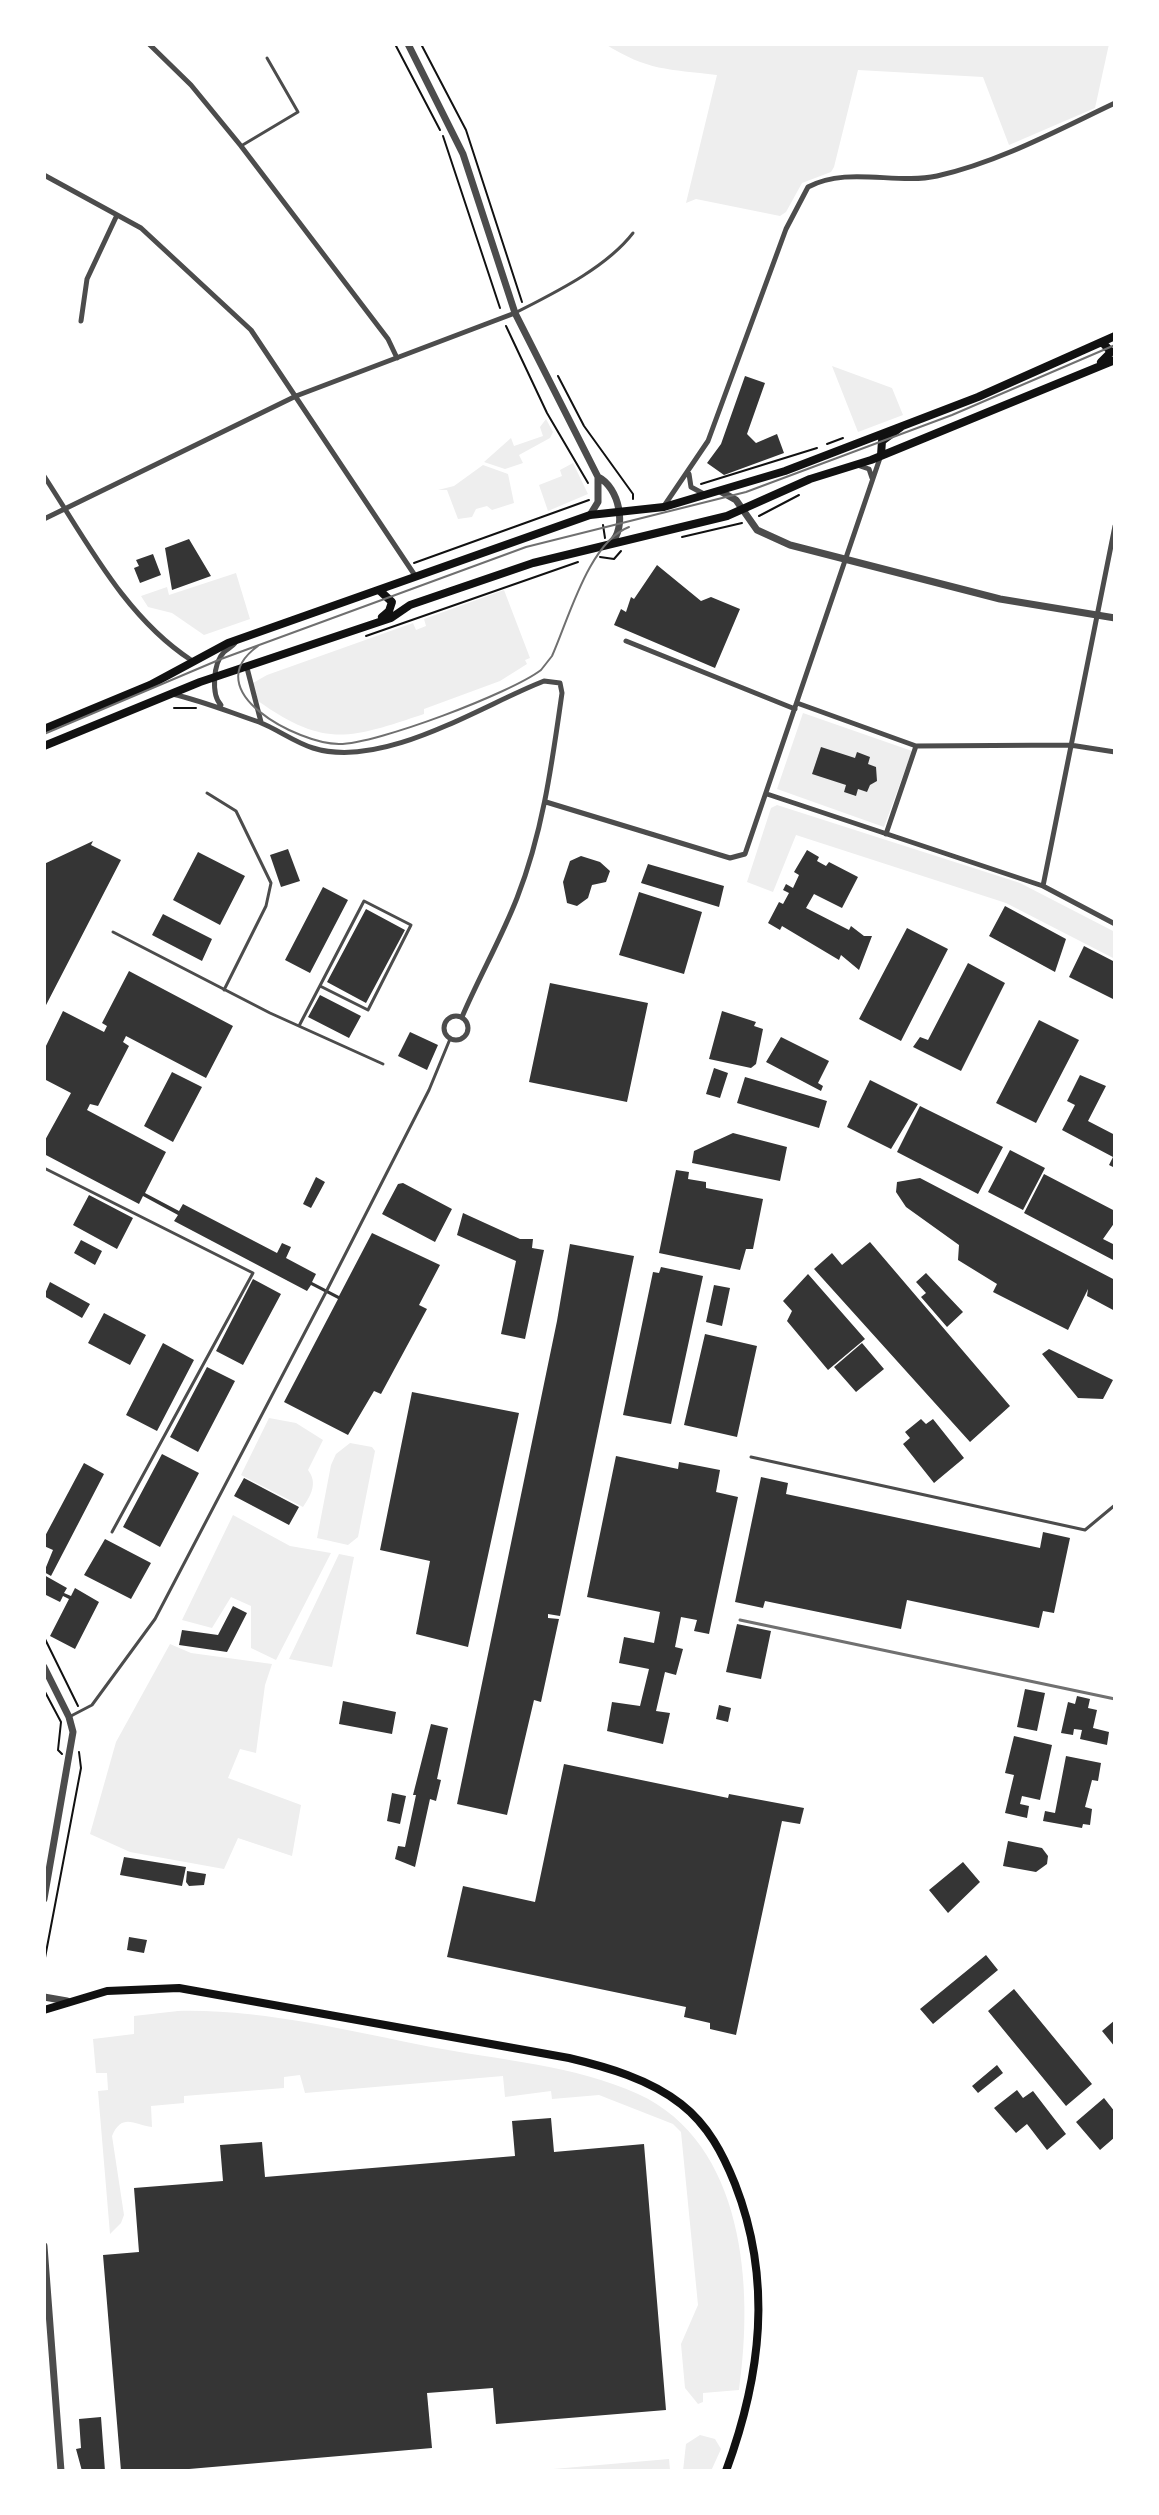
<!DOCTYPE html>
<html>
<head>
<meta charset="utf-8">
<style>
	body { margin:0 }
	#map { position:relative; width:1159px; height:2515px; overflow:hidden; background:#fff; font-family:"PT Sans",sans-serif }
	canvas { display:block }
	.frame { position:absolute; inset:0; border:46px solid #fff; pointer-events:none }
</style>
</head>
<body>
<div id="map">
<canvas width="1159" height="2515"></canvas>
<div class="frame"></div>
</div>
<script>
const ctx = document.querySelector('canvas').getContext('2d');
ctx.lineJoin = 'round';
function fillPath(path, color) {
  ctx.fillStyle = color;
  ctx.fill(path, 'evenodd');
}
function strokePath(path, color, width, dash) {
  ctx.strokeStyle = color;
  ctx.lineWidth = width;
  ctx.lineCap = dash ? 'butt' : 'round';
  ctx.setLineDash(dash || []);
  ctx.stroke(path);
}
const green = new Path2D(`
	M605,44H1109L1095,108L1009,145L983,77L858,70L834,167L831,172L802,183L786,212L780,216L696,199L686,203L717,75C668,69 648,71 605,44Z
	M832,366L892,388L903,415L858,432Z
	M546,419L553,432L550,438L519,455L523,463L505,469L484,462L511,438L514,446L543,436L540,427Z
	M573,463L588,494L548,511L539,485L562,476L560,470Z
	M483,465L508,474L514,503L492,510L487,506L476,509L472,517L458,519L447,490H438L454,486Z
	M236,573L250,619L204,635L172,613L148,607L141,596L167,587L169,595Z
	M504,590L530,658L525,660L527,664L500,681L424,709V714C349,739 325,748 258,701L253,683L267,675L413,623L416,630L426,626L424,619Z
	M803,713L912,751L884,827L777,789Z
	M777,805L1020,883L1115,932V959L1006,903L796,835L773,892L747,882L771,808Z
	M269,1418L296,1423L323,1440L308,1470C318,1483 311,1495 303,1507L241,1475Z
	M350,1443L372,1447L375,1451L358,1537L348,1545L317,1538L331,1465L336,1454Z
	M233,1515L290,1546L331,1553L276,1660L251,1648V1606L231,1597L212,1628L182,1620Z
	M339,1554L354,1557L332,1667L289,1659Z
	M170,1644L191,1653L272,1664L265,1685L256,1753L240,1749L228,1778L301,1805L292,1856L238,1838L224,1869L130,1852L90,1834L116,1742Z
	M178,2011C263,2009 348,2031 431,2047C499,2060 574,2065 638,2094C745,2143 754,2288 739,2390L703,2393V2402L698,2404L685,2388L681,2344L698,2305L681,2132L673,2124L599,2095L552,2099L551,2091L505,2097L503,2076L305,2093L300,2075L284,2077V2088L184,2096V2103L151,2106L152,2127C135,2125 122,2112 112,2136L124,2215L121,2223L110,2234L98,2091L108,2090L107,2073H96L93,2039L134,2034V2016Z
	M700,2435L715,2439L721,2449L711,2471H683L686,2444Z
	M669,2459L670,2470L530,2471Z`);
const building = new Path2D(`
	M745,376L765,383L747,434L756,443L777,434L784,453L724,475L707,463L721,444Z
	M189,539L211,576L172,590L165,548Z
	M153,554L161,575L140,583L134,568L139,566L136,560Z
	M657,565L701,601L711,597L740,609L715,668L614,625L621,609L626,612L631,597L634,599Z
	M821,747L855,758L857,752L870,757L868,764L876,767L877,781L870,785L867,792L858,789L856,796L844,792L846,785L812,774Z
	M93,841L91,845L121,860L44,1009V864Z
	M288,849L300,881L281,887L270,855Z
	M807,850L819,857L817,861L826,866L829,862L858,877L842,908L814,894L806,908L849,930L851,926L864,936H872L859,970L841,955L839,960L782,926L780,930L768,923L779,902L783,904L789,893L783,890L786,884L793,888L799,875L794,872Z
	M198,852L245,876L220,925L173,900Z
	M581,856L600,862L610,871L606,882L592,885L588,898L577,906L567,903L563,882L570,861Z
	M648,864L724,886L719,907L641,883Z
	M323,887L348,900L310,973L285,960Z
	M639,892L702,912L684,974L619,955Z
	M1005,906L1066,939L1055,972L989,936Z
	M366,909L405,930L366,1003L327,982Z
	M163,914L212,939L202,961L152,935Z
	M907,928L948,949L901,1041L859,1019Z
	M1084,946L1115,962V1000L1069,977Z
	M968,963L1005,983L961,1071L913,1047L920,1037L928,1040Z
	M129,971L233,1026L206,1078L126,1036L123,1042L129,1046L98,1106L90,1104L87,1110L166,1152L145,1193L179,1211L183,1204L277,1253L282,1243L291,1247L286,1258L316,1274L312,1282L339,1296L372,1233L440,1265L419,1305L427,1309L381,1394L374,1391L348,1435L284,1402L338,1299L311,1285L307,1291L174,1221L178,1215L143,1196L139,1204L44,1154V1142L71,1093L44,1079V1050L63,1011L104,1032L107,1026L102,1023Z
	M550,983L648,1003L627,1102L529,1082Z
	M320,995L361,1016L349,1038L308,1017Z
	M722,1011L756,1022L754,1026L763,1029L756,1064L751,1068L709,1059Z
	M1039,1020L1079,1040L1036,1123L996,1103Z
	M410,1032L438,1045L427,1070L398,1056Z
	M781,1037L829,1061L818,1083L823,1086L821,1091L766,1062Z
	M714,1068L728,1073L720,1098L706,1094Z
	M172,1072L202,1087L173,1142L144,1126Z
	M1080,1075L1106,1086L1088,1121L1115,1135V1168L1109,1165L1113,1157L1062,1130L1075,1105L1067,1101Z
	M745,1077L827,1101L819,1128L737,1103Z
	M870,1080L918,1104L891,1149L847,1127Z
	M920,1106L1003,1147L978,1194L897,1152Z
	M733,1133L787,1147L780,1181L692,1163L694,1151Z
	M1010,1150L1045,1168L1023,1210L988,1192Z
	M676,1170L689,1172L688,1179L706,1182V1188L763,1199L753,1249H746L740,1270L659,1253Z
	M1044,1174L1115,1211V1222L1103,1239L1115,1245V1261L1024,1213Z
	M316,1177L325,1182L311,1208L303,1204Z
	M920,1178L1115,1280V1311L1087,1296L1088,1289L1068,1330L993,1292L997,1284L958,1260L959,1245L906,1207L896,1192L897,1182Z
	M403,1183L452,1209L435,1242L382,1214L398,1184Z
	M89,1195L133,1218L117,1249L73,1225Z
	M463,1213L520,1239H533L532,1248L544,1250L525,1339L501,1334L516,1261L457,1235Z
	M81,1240L102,1251L95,1265L74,1253Z
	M870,1242L1010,1406L970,1442L814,1269L832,1253L842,1265Z
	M570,1244L634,1256L560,1616L548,1614V1618L559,1619L541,1702L534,1700L507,1815L457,1804L557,1321Z
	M661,1267L703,1276L671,1424L623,1415L653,1272L659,1273Z
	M926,1273L963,1312L947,1327L921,1297L926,1293L916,1282Z
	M808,1274L865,1339L828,1370L787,1321L792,1311L783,1301Z
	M253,1279L281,1294L243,1365L216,1351Z
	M50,1282L90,1304L82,1318L44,1296Z
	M714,1285L730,1288L722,1326L706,1322Z
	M104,1313L146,1335L130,1365L88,1343Z
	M705,1334L757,1346L737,1437L684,1425Z
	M163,1343L194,1360L157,1431L126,1415Z
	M862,1343L884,1369L856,1392L834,1367Z
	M1049,1349L1113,1380L1103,1399L1078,1398L1042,1354Z
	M207,1367L235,1381L198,1452L170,1437Z
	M412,1392L519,1413L468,1647L416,1634L430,1561L380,1550Z
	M921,1419L926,1424L933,1419L964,1458L934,1483L903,1444L910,1438L905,1432Z
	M162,1454L199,1473L160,1547L123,1527Z
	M616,1456L678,1469L679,1462L720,1470L716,1492L738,1497L709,1634L694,1631L697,1620L681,1617L675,1647L683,1649L676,1675L665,1672L656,1711L670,1713L663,1744L607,1731L612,1702L640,1706L649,1669L619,1663L624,1637L654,1643L660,1612L587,1597Z
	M84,1463L104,1474L51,1576L44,1572L53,1550L44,1546V1538Z
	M761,1477L788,1483L786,1494L1040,1548L1043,1532L1070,1538L1054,1613L1043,1611L1039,1628L907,1600L901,1629L765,1601L763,1608L735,1602Z
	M244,1478L299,1507L289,1525L234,1496Z
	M105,1539L151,1563L131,1599L84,1575Z
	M44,1575L67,1588L64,1593L71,1596L75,1588L99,1602L75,1649L50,1636L69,1599L63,1596L60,1602L44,1594Z
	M233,1606L247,1613L227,1652L179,1645L182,1630L218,1635Z
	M737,1624L771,1631L761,1679L726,1672Z
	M1025,1689L1045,1693L1037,1731L1017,1727Z
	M1077,1696L1090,1699L1088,1708L1097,1710L1093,1728L1109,1732L1107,1745L1080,1739L1082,1730L1074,1729L1073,1735L1061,1733L1068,1702L1075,1704Z
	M343,1701L396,1712L392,1734L339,1724Z
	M719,1705L731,1708L728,1722L716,1719Z
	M431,1724L448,1728L437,1779L441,1780L436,1801L430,1799L415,1867L395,1859L398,1846L405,1847L416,1795H413Z
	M1014,1736L1052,1745L1040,1800L1022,1796L1020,1804L1029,1806L1027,1818L1005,1813L1014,1775L1005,1773Z
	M1066,1756L1101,1763L1098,1781L1092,1780L1085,1807L1092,1809L1090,1825L1083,1824L1082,1828L1043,1821L1045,1811L1055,1813Z
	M564,1764L728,1798L729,1794L804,1808L800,1824L782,1821L736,2035L710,2029V2023L684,2017L686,2007L447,1957L463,1886L535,1902Z
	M392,1793L406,1796L400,1824L387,1821Z
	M1008,1841L1042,1848L1048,1856L1047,1864L1036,1872L1003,1866Z
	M124,1857L186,1867L182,1886L120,1875Z
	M963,1862L980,1882L948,1913L929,1890Z
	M187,1871L206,1874L204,1885L189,1886L186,1882Z
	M129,1937L147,1940L144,1953L127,1950Z
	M986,1955L998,1970L933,2024L920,2009Z
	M1014,1989L1092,2084L1066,2106L988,2011Z
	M1115,2020V2047L1102,2031Z
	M997,2065L1003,2073L978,2093L972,2086Z
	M1017,2090L1023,2098L1033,2091L1066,2134L1047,2150L1027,2124L1016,2133L994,2108Z
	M1104,2098L1115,2112V2137L1100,2150L1076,2122Z
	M551,2118L554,2152L644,2144L666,2410L496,2424L493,2388L427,2393L432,2448L166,2471H121L103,2255L139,2252L134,2188L223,2181L220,2145L262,2142L265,2177L515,2156L512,2121Z
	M101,2417L105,2471H82L76,2449L81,2448L79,2419Z`);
const path = new Path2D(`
	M395,44L440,130
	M421,44L466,130L522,302
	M443,136L500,308
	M506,326L547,413L588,483
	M558,376L584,426L633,494V499
	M827,444L843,438
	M701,484L817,448
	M759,516L799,495
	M603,525L605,538
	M682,537L742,523
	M600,557L614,559L621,551
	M414,563L589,500
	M366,636L578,562
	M174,708H196
	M44,1637L78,1706
	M44,1690L61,1722L58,1750L62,1754
	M44,1963L81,1768L79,1752
	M44,2093V2094`);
const service = new Path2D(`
	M241,146L298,112L267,58
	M515,313C554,293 606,268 633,233
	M207,793L236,811L271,883L266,906L224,990
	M113,932L270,1013L383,1064
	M299,1026L364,901L411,925L368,1010L320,986
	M44,1168L253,1273L112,1532
	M327,1290L429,1090L450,1039
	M751,1457L1085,1530L1115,1505
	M69,1717L92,1705L155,1619L326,1292`);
const minor = new Path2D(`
	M149,44L191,85L241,146L388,339L397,358
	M44,175L141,228L251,330L416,577
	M81,321L87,279L117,215
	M857,465L869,469L872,478
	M689,474L691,487L704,494
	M44,476C86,540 125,617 191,660
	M664,506L708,441L786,229L808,187C847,166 896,185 937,176C999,162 1058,130 1115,103
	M44,519L296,396L515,313
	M626,641L795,709
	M247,668L261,722
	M172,694C203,701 229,712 259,722C277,729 294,742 313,748C383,770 480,706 544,681L560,683L562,693C552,763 543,832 517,898C501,939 479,977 462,1017
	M797,703L916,746L1070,745L1115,752
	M221,705C211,695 213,663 224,652C227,649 232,647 235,643
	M767,794L1043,886L1115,924
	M546,802L730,858L745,854L881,455
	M886,834L916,746
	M1043,886L1115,526
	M444 1028a12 12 0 1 1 24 0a12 12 0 1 1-24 0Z`);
const tertiary = new Path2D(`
	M408,44L463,154L515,313L598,477C619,487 628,528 610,544
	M720,491L736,500L757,530L790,545L1000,599L1115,618
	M590,515L598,502V477
	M44,1667L69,1717L73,1732L44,1899
	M44,1997L67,2001
	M44,2246L61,2471`);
const secondary = new Path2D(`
	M1101,362L1111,352L1103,343
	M881,455L882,441L901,427
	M379,590L392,602L389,611L382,617
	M44,729L150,685L228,643L590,515L664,507L785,471L978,397L1115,336
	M44,746L200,682L391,618L410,605L533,563L727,516L810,479L871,460L1115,360
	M44,2010L107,1991L179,1988L569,2058C607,2067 649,2079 681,2104C708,2125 723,2154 735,2184C773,2281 761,2376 726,2471`);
const tram = new Path2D(`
	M258,646C195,691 299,744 339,744C377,744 511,693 541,670L552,656C569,618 589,542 629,527
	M44,734L221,659L526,547L746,492L952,415L1115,345`);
const rail = new Path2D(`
	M740,1620L1115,1699`);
fillPath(green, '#eee');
fillPath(building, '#353535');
strokePath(path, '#111', 2);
strokePath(service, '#4c4c4c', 3);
strokePath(minor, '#4c4c4c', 5);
strokePath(tertiary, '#4c4c4c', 7);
strokePath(secondary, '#111', 8);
strokePath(tram, '#707070', 2);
strokePath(rail, '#707070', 3);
</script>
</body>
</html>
